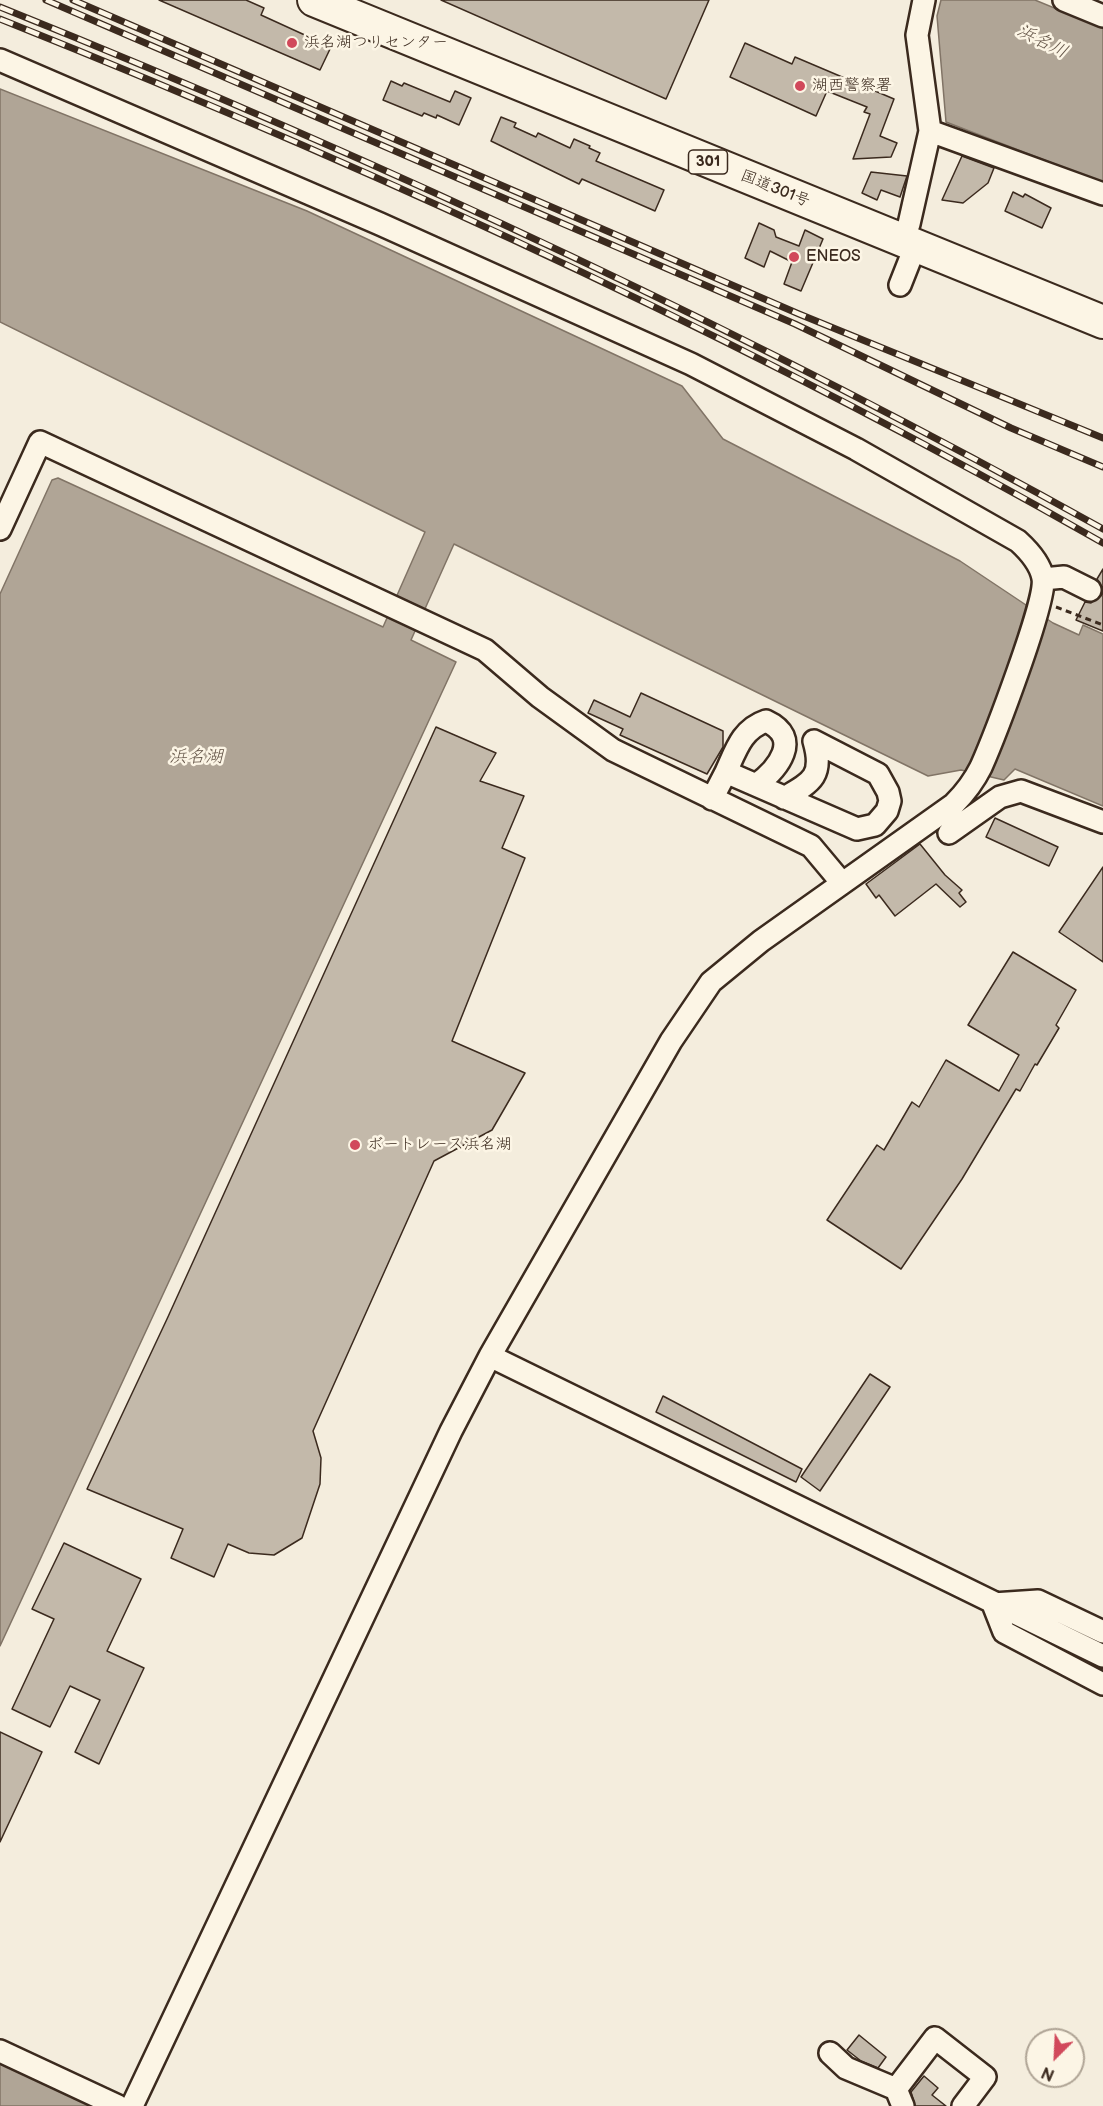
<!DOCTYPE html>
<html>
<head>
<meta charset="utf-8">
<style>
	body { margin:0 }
	#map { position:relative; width:1103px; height:2106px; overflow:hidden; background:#f4eddd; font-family:"Balsamiq Sans",sans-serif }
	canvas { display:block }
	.north { position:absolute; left:1025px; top:2028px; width:60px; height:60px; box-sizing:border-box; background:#fcf5e5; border:2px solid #afa495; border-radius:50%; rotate:204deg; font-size:16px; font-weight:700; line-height:24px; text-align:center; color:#3b2a1e }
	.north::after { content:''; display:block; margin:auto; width:21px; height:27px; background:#d1495b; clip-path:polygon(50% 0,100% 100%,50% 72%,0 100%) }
</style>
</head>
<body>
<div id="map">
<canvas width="1103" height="2106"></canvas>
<div class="north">N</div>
</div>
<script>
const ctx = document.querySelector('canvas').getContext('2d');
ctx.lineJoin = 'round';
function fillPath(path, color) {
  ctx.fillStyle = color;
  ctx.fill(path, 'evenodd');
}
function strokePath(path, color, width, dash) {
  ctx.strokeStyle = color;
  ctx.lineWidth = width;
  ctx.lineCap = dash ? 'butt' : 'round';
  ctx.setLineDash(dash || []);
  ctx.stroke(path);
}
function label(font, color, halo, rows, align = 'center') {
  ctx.font = font + ' "Balsamiq Sans","Klee One",sans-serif';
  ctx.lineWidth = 5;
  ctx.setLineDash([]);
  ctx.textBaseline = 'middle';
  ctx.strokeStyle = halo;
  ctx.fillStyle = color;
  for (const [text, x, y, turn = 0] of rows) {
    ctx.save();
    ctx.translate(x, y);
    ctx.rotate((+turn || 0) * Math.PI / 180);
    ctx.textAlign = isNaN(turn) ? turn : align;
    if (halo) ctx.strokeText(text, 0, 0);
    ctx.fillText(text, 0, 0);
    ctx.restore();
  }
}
const water = new Path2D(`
	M941,0H1035L1103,28V180L1101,182L946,122L937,16Z
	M0,89L307,211L682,386L723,439L960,561L1053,623L1079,635L1083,625L1103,634V806L1015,769L1004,780L961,770L928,776L454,544L411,640L456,662L0,1646V594L52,480L58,478L383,627L425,532L0,322Z
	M0,2060L99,2106H0Z`);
const building = new Path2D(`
	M159,0H246L264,8L261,15L331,47L320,70Z
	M441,0H709L666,99Z
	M745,43L792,64L795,57L894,99L880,136L897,143L891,157L853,159L870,114L864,112L867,107L827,91L816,116L730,77Z
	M391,81L402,86L404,83L450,102L455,91L471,98L459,125L437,115L436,118L424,113L422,116L383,100Z
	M501,117L516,123L514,127L536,137L538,133L570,148L574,139L590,146L589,148L600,153L596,161L664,190L655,211L582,179L579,184L491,141Z
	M962,156L994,168L988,183L963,203L942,200Z
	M871,172L907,176L900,197L881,190L877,200L862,193Z
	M1013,192L1023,197L1025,194L1051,208L1042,228L1005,211Z
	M759,223L774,230L776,237L799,246L805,230L823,239L801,291L784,284L792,262L770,251L764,267L745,258Z
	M1103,569V631L1076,620L1085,602L1091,603L1101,596L1103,589L1097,579Z
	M641,693L723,731V747L707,774L620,735L623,729L588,713L594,700L630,717Z
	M436,727L496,753L480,781L524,796L502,848L525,858L452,1041L525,1073L492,1130L434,1161L313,1431L321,1458L320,1484L302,1538L274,1555L249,1553L228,1544L214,1577L171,1558L183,1529L87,1489L167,1319Z
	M995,818L1058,847L1049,866L986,837Z
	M920,844L945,875L962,890L959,893L966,902L960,907L936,884L895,916L879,895L876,898L866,884Z
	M1103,867V962L1059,932Z
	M1013,952L1076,990L1056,1025L1059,1028L1037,1065L1035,1064L1020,1091L1016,1089L962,1179L901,1269L827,1220L877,1145L884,1150L912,1102L919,1107L946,1060L999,1091L1019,1055L968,1025Z
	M870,1374L890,1387L820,1491L801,1477Z
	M663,1396L802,1469L796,1482L656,1412Z
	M64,1543L141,1579L107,1651L144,1668L99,1764L75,1752L100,1700L70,1686L50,1727L12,1709L54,1619L32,1609Z
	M0,1732L42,1752L0,1842Z
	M859,2035L886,2057L878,2068L861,2061L847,2050Z
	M924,2076L938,2088L932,2095L946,2106H915L911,2092Z`);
const path = new Path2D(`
	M1056,607L1103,625`);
const minor = new Path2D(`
	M1064,0L1103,16
	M0,60L380,224L691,364L856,449L1018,541C1029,551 1040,563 1043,578C1047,601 993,740 981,767C974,781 965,793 954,804L761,941L711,982L671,1041L490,1356L451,1431L132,2106
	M930,131L1103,194
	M902,241L909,224L930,131L917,35L924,0
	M900,285L915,247
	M0,529L40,442L485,650L540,697L613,750L811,846L842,883
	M1043,579L1064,577L1090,590
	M726,772C736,750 742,729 766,721C803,738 778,769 756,785
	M712,799L726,772L857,829L875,825L887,811L890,801L888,792L878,774L814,741C824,776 812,782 784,798
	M949,833L1000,797L1021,791L1103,822
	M490,1356L1103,1656
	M993,1604L1004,1632L1103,1684
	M993,1604L1038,1601L1103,1632
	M0,2051L118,2106
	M830,2053L846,2068L896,2089
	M903,2106L896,2089L935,2038L985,2077L963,2106`);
const highway = new Path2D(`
	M314,0L1103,322`);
const rail = new Path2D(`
	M46,0L795,324L1011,428L1103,467
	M73,0L799,314L1103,438
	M0,7C378,159 747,331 1103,529
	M0,19C378,170 749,341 1103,543`);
const markers = [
	[292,43,6,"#d1495b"],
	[800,86,6,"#d1495b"],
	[794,257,6,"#d1495b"],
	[355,1145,6,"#d1495b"]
];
const shields = [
	[708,162,39]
];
const shieldNames = [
	["301",708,162]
];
const poiNames = [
	["浜名湖つりセンター",304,43],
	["湖西警察署",812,86],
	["ENEOS",806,257],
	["ボートレース浜名湖",367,1145]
];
const streetNames = [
	["国道301号",775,189,22]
];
const waterNames = [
	["浜名川",1042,42,27],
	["浜名湖",196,757]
];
fillPath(water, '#b0a596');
strokePath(water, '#817466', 1.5);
fillPath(building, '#c3b9aa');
strokePath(building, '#3b2a1e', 1.5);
strokePath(minor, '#3b2a1e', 26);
strokePath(highway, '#3b2a1e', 36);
strokePath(path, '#3b2a1e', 3, [6, 4.5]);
strokePath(minor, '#fcf5e5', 21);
strokePath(highway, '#fcf5e5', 32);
strokePath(rail, '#3b2a1e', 7);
strokePath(rail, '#fcf5e5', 4.5, [14]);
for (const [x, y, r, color] of markers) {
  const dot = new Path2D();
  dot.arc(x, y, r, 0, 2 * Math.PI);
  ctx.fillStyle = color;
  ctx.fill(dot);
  strokePath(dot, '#fcf5e5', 2);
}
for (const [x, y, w] of shields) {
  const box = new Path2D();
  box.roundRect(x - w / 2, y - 12, w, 24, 4.5);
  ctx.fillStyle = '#fcf5e5';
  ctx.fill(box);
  strokePath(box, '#3b2a1e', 1.5);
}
label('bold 15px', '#3b2a1e', null, shieldNames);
label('16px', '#3b2a1e', '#fcf5e5', poiNames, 'left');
label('16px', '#3b2a1e', '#fcf5e5', streetNames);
label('italic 18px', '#645548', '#fcf5e5', waterNames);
</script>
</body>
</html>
